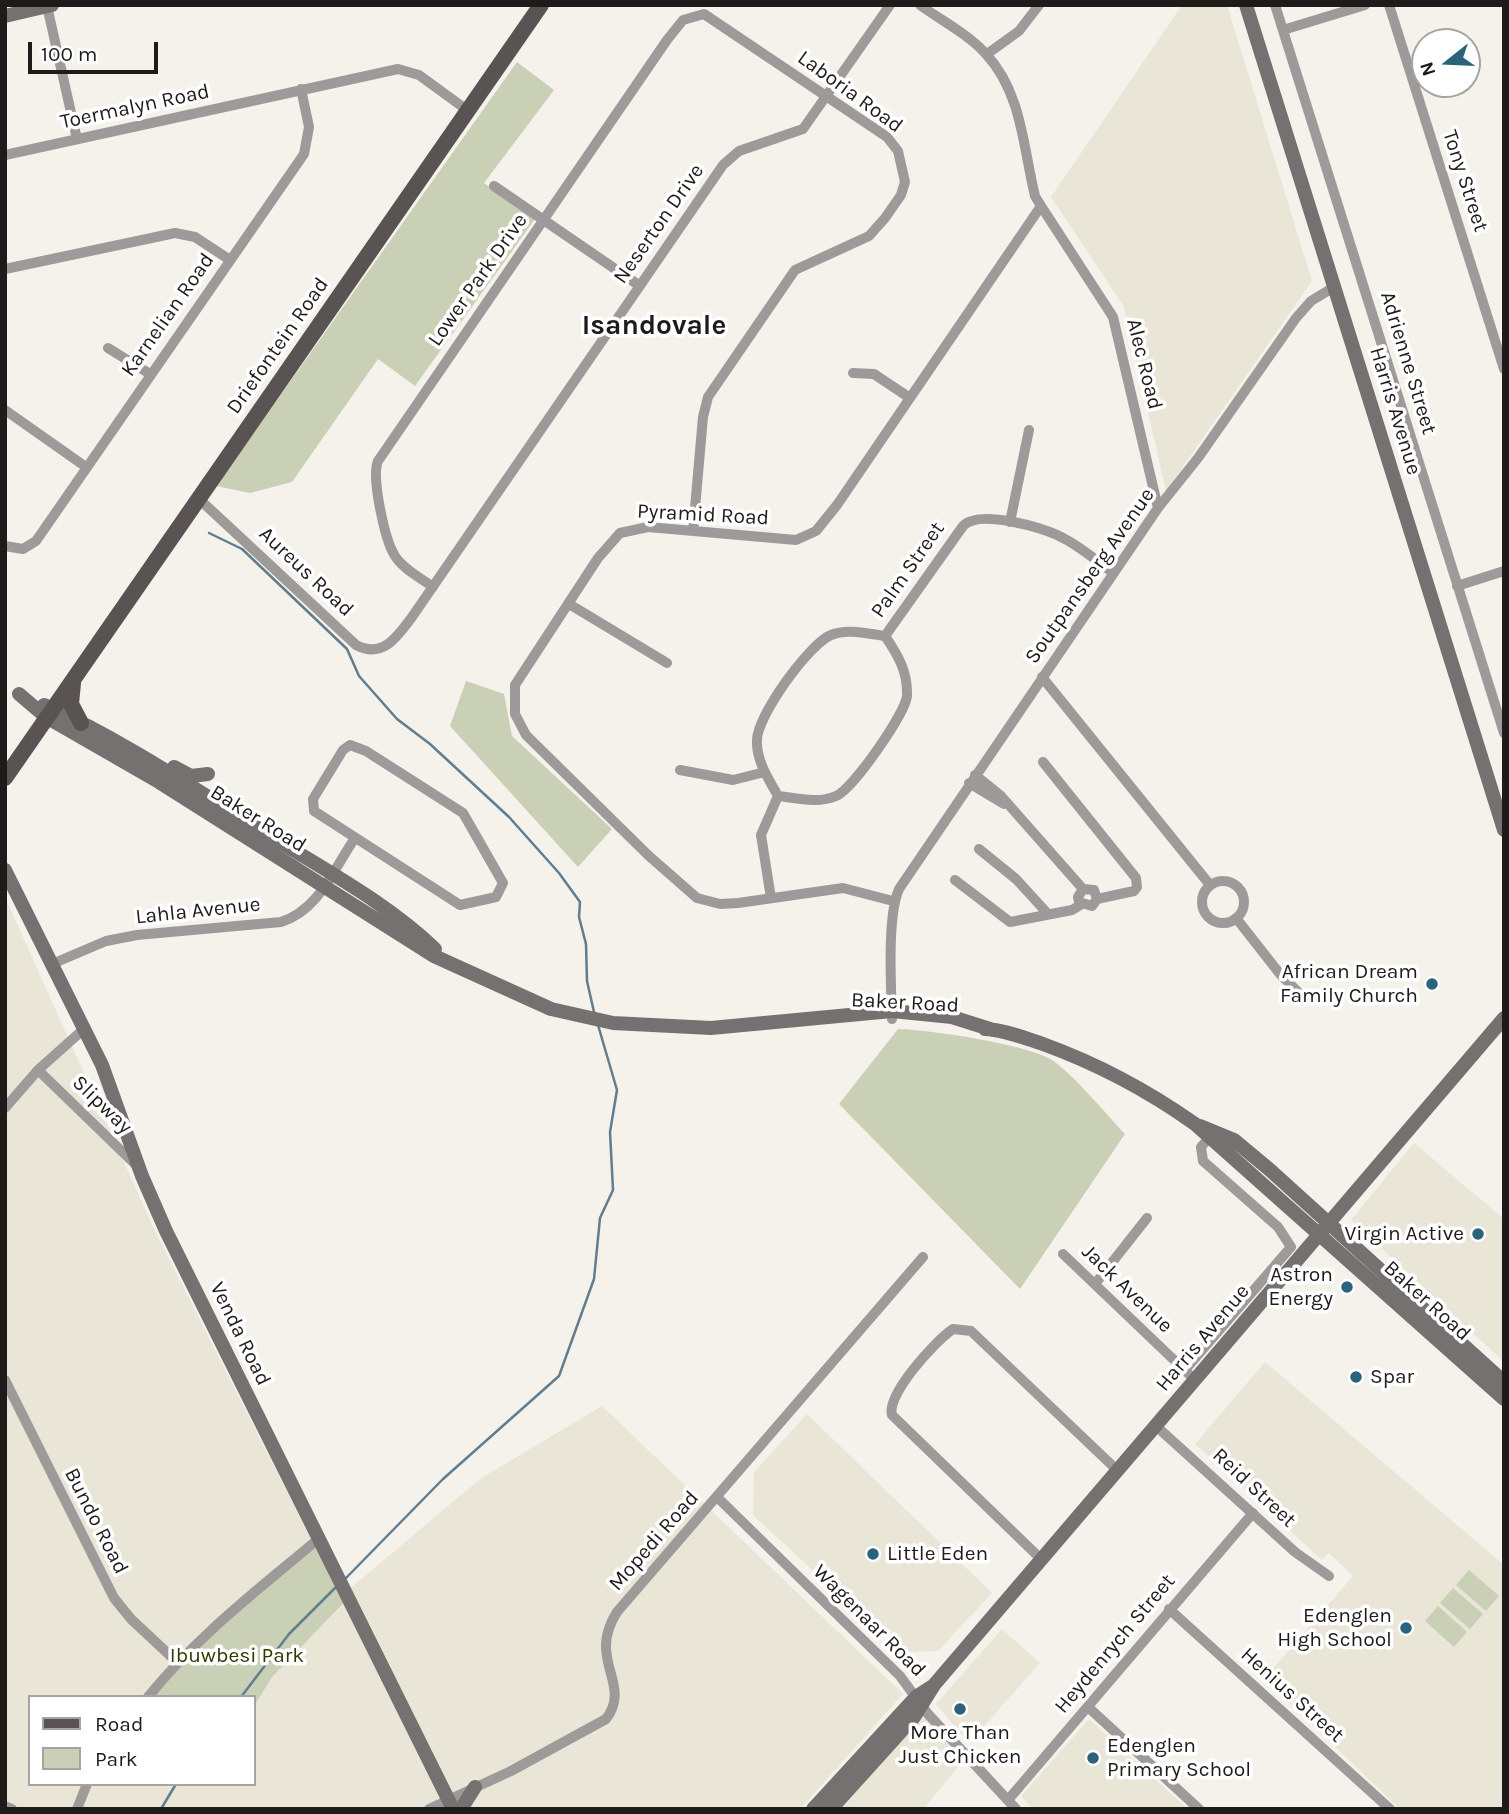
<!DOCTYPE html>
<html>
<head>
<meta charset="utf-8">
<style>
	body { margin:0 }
	#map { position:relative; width:1509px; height:1814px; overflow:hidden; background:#f4f2eb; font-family:Karla,sans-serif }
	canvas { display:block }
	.frame { position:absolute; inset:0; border:7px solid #1d1c1a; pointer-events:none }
	.legend { position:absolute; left:28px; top:1695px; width:228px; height:91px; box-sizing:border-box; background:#fff; border:2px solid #a5a4a3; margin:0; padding:9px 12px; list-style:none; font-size:21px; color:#1d1c1a }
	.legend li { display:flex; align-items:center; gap:14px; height:35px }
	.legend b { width:35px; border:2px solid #a5a4a3 }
	.north { position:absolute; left:1411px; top:28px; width:70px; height:70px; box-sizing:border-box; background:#fff; border:2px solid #a5a4a3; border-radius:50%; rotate:252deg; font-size:19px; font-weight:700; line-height:28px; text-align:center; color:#1d1c1a }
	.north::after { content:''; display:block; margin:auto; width:24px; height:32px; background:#2b627c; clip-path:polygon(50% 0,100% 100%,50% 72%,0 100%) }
	.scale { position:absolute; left:28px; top:42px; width:130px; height:32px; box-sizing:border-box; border:4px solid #1d1c1a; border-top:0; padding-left:9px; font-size:21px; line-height:24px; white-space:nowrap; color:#1d1c1a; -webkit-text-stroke:5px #fff; paint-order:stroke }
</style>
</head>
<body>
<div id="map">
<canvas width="1509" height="1814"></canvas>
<div class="frame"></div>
<ul class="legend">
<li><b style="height:9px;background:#595453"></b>Road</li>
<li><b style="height:19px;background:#cad0b6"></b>Park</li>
</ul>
<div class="north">N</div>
<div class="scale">100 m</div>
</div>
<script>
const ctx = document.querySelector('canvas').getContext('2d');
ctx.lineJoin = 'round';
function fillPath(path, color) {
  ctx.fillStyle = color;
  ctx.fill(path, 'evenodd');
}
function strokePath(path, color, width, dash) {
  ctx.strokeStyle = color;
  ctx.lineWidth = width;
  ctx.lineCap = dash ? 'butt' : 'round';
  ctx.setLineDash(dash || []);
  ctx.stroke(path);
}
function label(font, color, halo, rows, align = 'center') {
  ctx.font = font + ' Karla,sans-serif';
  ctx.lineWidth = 7;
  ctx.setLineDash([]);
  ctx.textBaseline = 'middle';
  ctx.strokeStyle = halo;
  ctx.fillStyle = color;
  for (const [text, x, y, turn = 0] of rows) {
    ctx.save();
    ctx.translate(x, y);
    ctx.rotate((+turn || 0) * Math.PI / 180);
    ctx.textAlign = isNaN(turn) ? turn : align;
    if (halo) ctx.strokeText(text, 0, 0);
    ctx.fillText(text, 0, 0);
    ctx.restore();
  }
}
const built = new Path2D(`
	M1182,5H1227L1312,281L1166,491L1124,307L1051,197Z
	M5,897L154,1229L340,1597L480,1479L602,1406L903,1694L800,1809H5ZM30,1697H254V1784H30Z
	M1414,1143L1504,1219V1362L1351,1220Z
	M1265,1362L1504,1565V1809H1400L1264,1679L1353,1576L1329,1553L1322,1560L1195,1444Z
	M807,1414L992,1593L938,1651L901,1652L753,1515L754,1472Z
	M1002,1629L1040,1663L969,1743L936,1704Z
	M923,1715L966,1758L923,1809H841Z
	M1089,1719L1188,1809H1033L1021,1796Z`);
const green = new Path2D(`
	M517,62L554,90L484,183L535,219L415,386L378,359L292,482L250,493L216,486Z
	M466,681L504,694L512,736L612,829L578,867L450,726Z
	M898,1029C931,1030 1026,1044 1052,1060C1072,1073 1107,1115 1125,1134L1020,1289L839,1104Z
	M320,1533L351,1595L272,1677L254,1706V1697H155L150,1693C198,1630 257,1581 320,1533Z
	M1469,1570L1499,1596L1486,1611L1456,1585Z
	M1453,1588L1483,1614L1470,1629L1440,1603Z
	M1438,1606L1467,1632L1454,1647L1425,1621Z`);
const stream = new Path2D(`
	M209,533L242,549L347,649L359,676L397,719L430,744L509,817L559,873L580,902L579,917L586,944L587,981L594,1012
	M345,1579L443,1479L559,1376L594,1279L600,1218L613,1190L610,1132L617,1090L598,1025
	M241,1697L289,1634L337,1586
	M161,1809L176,1784`);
const street = new Path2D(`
	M1275,5L1504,733
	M1389,5L1504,369
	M47,6L77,139
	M1283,30L1365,5
	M987,54L1019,31L1039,5
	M5,155L398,69L419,75L467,110
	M494,186L640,286
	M1041,206L1113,317L1158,508
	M5,269L175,233L195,237L230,260
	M108,348L150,374
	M853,373L874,374L910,398
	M5,410L86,467
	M198,498L356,645C383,659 397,637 412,617L723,165L739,151L803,129L890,5
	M1010,522L1029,430
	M5,546L23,549L36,541L304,154L309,127L301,89
	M1457,586L1504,571
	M433,587C421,578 403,569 395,556C385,541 371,477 378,461L667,40L683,20L704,14L887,137L898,151L905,182L901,195L885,218L869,236L795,270L708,397L703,417L693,531
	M569,604L667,663
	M885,636L963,526C979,509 1043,527 1063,538C1081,547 1097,561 1113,573
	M1042,677L1210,885
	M350,745L366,751L463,813L503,883L496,897L460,905L314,811L313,799L343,750Z
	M1043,762L1136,878L1137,887L1134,891L1097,899
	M680,770L733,780L765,772
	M975,775L1001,796L1083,889L1094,890L1097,899L1092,906L1079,902L1078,897L1083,889
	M969,783L1004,804
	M778,796C796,798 818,804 836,796C853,789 905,714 907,696C908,672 898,655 885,636
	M778,796C768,778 756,760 757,740C757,716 809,644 831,635C848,628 868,634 885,636
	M979,849L1016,879L1048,914
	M955,880L1010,922L1072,910L1082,904
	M1202 902a21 21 0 1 1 42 0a21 21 0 1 1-42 0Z
	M771,898L761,835L778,796
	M893,901L843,888L738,903L720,904L697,898L649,856L526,735L515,714V685L598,558L620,533L648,527L796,540L816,531L837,505L1041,206L1035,196C1023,147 1022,93 986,54C968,34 942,21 920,5
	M1236,918L1280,974L1306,1000
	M52,964L106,941L137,935L281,922C319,910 333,870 355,838
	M892,1019C891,986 887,916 899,889L1158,508L1198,458L1296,318L1311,301L1334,287
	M38,1070L136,1165
	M5,1108L38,1070L85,1028
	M1063,1254L1195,1380
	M1095,1284L1147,1218
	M1184,1371L1291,1247L1278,1227L1203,1161L1201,1147L1209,1138
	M5,1380L114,1598L131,1619L177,1662
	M1156,1426L1295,1552L1329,1576
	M717,1497L900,1676L928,1714L1016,1809
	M1042,1560L892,1415C886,1395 935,1341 953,1329L971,1331L1118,1471
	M1169,1609L1390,1809
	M148,1697C197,1636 258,1590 317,1540
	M1088,1707L1199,1809
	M1008,1800L1253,1513
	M5,1806L12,1809
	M77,1809L87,1784
	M429,1809L511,1771L606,1719C633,1684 586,1660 617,1612L923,1257`);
const secondary = new Path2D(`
	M1246,5L1504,830
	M5,16L52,5
	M19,694L46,717L159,782L434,956L551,1009L613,1023L711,1028L892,1011L952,1017L993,1030
	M44,705C123,740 196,790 269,835C326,871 387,903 435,949
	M174,767L191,776L208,774
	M5,870L102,1065L142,1176L166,1231L453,1809
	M985,1029C1005,1030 1024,1038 1043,1044C1098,1064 1147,1090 1195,1124L1504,1399
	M1200,1126L1234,1140L1270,1170L1504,1382
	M461,1809L475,1787
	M813,1809L916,1697L933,1686
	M831,1809L914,1717L934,1685L1504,1018`);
const primary = new Path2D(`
	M73,683L71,704L81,723
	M5,778L541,5`);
const markers = [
	[1432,984,7,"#2b627c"],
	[1478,1234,7,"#2b627c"],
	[1347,1287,7,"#2b627c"],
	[1356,1377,7,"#2b627c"],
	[873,1554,7,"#2b627c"],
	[1406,1628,7,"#2b627c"],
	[960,1709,7,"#2b627c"],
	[1093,1758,7,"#2b627c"]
];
const streetNames = [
	["Laboria Road",850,92,36],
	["Toermalyn Road",135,107,-12],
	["Tony Street",1465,181,72],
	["Neserton Drive",659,224,-55],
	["Lower Park Drive",478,280,-55],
	["Karnelian Road",168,315,-55],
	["Driefontein Road",278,346,-55],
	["Adrienne Street",1408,363,73],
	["Alec Road",1144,364,76],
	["Harris Avenue",1395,411,73],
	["Pyramid Road",703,515,3],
	["Palm Street",908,570,-55],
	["Aureus Road",306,572,43],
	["Soutpansberg Avenue",1090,576,-55],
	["Baker Road",258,819,32],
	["Lahla Avenue",198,911,-6],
	["Baker Road",905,1003,3],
	["Slipway",102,1105,44],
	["Jack Avenue",1127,1289,44],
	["Baker Road",1427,1301,42],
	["Venda Road",240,1334,64],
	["Harris Avenue",1203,1338,-50],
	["Reid Street",1254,1488,43],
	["Bundo Road",96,1521,63],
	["Mopedi Road",654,1541,-49],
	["Wagenaar Road",869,1621,45],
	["Heydenrych Street",1115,1644,-50],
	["Henius Street",1292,1695,42]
];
const poiNames = [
	["African Dream",1418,972],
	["Family Church",1418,996],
	["Virgin Active",1464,1234],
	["Astron",1333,1275],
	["Energy",1333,1299],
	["Spar",1370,1377,"left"],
	["Little Eden",887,1554,"left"],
	["Edenglen",1392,1616],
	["High School",1392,1640],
	["More Than",960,1733,"center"],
	["Just Chicken",960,1757,"center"],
	["Edenglen",1107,1746,"left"],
	["Primary School",1107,1770,"left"]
];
const parkNames = [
	["Ibuwbesi Park",237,1656]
];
const districtNames = [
	["Isandovale",654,326]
];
fillPath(built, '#e9e5d7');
fillPath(green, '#cad0b6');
strokePath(stream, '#617d90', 2.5);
strokePath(street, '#9e9a9a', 10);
strokePath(secondary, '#757170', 14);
strokePath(primary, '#595453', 16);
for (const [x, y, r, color] of markers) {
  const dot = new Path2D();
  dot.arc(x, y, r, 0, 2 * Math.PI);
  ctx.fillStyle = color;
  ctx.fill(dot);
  strokePath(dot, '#fff', 2.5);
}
label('21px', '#1d1c1a', '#fff', streetNames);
label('21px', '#1d1c1a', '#fff', poiNames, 'right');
label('21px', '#303803', '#fff', parkNames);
label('bold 28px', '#1d1c1a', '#fff', districtNames);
</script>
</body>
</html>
